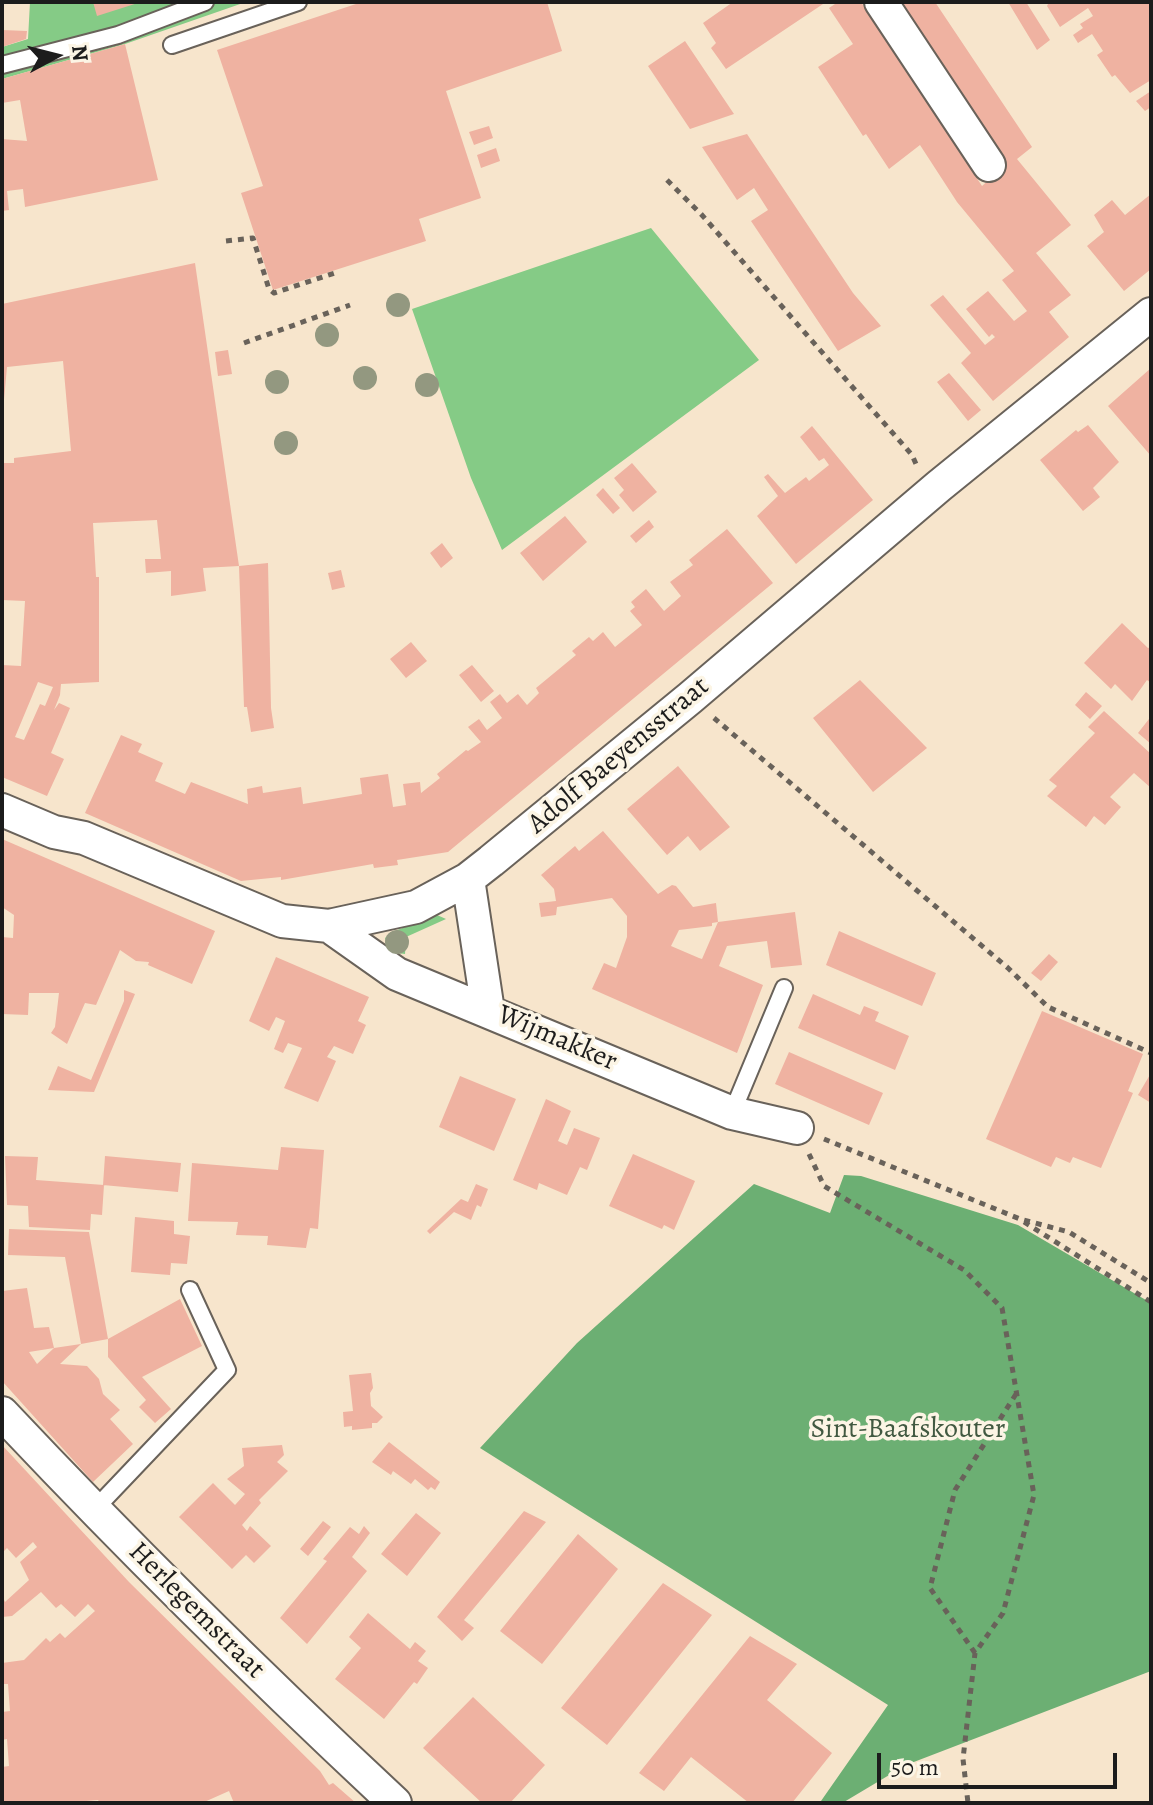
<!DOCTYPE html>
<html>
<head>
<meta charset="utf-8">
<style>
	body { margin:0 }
	#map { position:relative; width:1153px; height:1805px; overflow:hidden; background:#f7e5cc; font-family:Alegreya,serif }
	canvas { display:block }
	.frame { position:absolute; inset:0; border:4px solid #1c1c1c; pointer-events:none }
	.north { position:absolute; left:16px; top:16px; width:80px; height:80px; -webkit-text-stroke:6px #fcf5e5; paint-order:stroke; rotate:83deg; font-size:22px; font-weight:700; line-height:32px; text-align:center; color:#1c1c1c }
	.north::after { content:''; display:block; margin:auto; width:28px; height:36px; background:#1c1c1c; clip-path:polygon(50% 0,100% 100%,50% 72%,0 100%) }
	.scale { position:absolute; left:877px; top:1753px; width:240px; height:36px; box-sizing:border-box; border:4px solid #1c1c1c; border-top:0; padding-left:10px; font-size:24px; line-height:28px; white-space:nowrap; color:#1c1c1c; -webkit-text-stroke:6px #fcf5e5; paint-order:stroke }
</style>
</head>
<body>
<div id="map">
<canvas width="1153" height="1805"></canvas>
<div class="frame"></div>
<div class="north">N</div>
<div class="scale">50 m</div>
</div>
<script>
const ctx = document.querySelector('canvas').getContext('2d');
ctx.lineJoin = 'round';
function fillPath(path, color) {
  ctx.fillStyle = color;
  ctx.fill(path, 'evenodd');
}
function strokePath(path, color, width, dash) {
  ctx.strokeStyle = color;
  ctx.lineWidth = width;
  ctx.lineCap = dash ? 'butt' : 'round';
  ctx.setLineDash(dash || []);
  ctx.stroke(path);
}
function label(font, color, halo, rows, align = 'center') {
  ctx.font = font + ' Alegreya,serif';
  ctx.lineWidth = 7;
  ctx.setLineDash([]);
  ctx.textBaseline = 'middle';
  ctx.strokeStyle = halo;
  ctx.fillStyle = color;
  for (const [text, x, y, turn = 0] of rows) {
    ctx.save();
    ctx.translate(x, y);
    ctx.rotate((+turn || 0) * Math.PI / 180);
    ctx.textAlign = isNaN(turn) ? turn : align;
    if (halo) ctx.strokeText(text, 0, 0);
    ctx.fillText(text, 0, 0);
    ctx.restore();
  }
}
const green = new Path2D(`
	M30,2H246L125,44L2,79V47L28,39Z
	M651,228L759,360L502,550L471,478L412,309Z
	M437,915L446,919L406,937L405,954L389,952L385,938L392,932Z`);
const forest = new Path2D(`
	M844,1175L861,1176L1018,1225L1151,1303V1671L906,1765L844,1802L821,1801L888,1705L480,1448L577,1343L754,1184L830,1213Z`);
const building = new Path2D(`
	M93,2H141L97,16Z
	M362,2H547L562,51L446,91L481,198L419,219L426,241L273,290L241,193L263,186L217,50Z
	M733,2H826L726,69L711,48L716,43L703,23Z
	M838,2H861L982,186L1007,164L901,2H935L1032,147L1017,159L1071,225L1036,253L1071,295L1049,312L1069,337L993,401L961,363L971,353L930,305L943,295L985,345L995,337L992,334L989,337L966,309L988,291L1014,321L1027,311L1002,280L1014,271L957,202L920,145L889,169L866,134L863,136L818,67L853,44L829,8Z
	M1008,2H1026L1050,40L1037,50Z
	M1049,2H1151V80L1130,93L1115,75L1112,77L1097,55L1103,51L1092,34L1078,43L1073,35L1083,28L1080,24L1093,16L1088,8L1060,27L1047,6Z
	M2,30L27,31L26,39L2,47Z
	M685,41L734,114L690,129L648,66Z
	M125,44L158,180L25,207L23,189L7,191L9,210L2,211V139L27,141L20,100L2,103V79Z
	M1151,91V107L1145,111L1136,101Z
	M489,126L493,138L474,145L469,132Z
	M747,134L853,293L881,326L838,351L751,221L768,210L754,188L737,200L702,147Z
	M496,148L500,161L481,168L477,155Z
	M1151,194V269L1124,291L1087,246L1104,232L1094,215L1112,200L1125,215Z
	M195,263L239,566L268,563L271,708L274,728L251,732L247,707H244L239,566L203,568L206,591L171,596V571L146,573L145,559H161L157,520L93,523L96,577H99V682L61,684L60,695L54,710L59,703L70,708L51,753L64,759L47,796L2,777V665L21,666L25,601L2,600V463H14V458L71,451L63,361L7,367L4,400H2V304ZM38,682L53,687L45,706L40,704L24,740L15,737Z
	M228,350L232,374L218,376L215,352Z
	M1151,368V456L1108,406Z
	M949,373L981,410L968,421L937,382Z
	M1088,425L1119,462L1093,488L1100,497L1083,511L1040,460L1076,430L1078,432Z
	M812,426L873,500L796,564L757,516L778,496L764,477L768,474L785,493L806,477L809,481L829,465L824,458L819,461L800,437Z
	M632,463L657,492L633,512L619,495L624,490L614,478Z
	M603,488L620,508L613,514L596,495Z
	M565,516L587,542L543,581L520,553Z
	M649,520L654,527L636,543L630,536Z
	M727,529L773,583L448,852L397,860L398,865L374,868L373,864L281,880V877L241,881L85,813L121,735L142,744L138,752L163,763L155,781L185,794L191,782L248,804L247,789L262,786L263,793L301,787L303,804L362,794L360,778L388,774L393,807L406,805L403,784L420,782L421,793L440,778L437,774L466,750L468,751L481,742L468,727L479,719L487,730L502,718L490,702L500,694L507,703L518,694L527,705L539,693L536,688L576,655L572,651L589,637L593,641L603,632L615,647L642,625L630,611L635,607L631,602L646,589L664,611L681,596L670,582L693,565L689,560Z
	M442,543L453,558L441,568L430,553Z
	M341,570L345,587L332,590L328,573Z
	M1122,623L1148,648L1151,647V683L1147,680L1132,701L1115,684L1111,689L1084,663Z
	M411,642L427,661L406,678L390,659Z
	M472,665L494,691L481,702L459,675Z
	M860,680L927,748L873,792L813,718Z
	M1086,692L1102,706L1090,719L1075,705Z
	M1104,711L1151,754V788L1134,773L1110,797L1121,807L1105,825L1094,816L1086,827L1047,796L1057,786L1049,780L1095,733L1088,727Z
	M1149,719L1151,721V744L1138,733Z
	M678,766L730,827L700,851L688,836L667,855L627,809Z
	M603,831L658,894L672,885L676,886L693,907L716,903L718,922L712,923V926L679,930L671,946L699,958L702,959L718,922L795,912L802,965L771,968L767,941L727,946L719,966L763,985L737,1053L592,989L604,963L616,968L627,937V916L612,898L557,907L556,915L541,917L539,903L556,901L554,889L541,875L575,846L579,851Z
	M2,839L215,931L192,984L148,965L149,962L136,961L120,950L96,1005L85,1003L67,1044L51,1033L55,1027L59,993H29L28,1015L2,1014V937L13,938L14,915L2,907Z
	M839,931L936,973L922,1006L826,965Z
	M1049,954L1058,962L1041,981L1031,973Z
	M276,957L369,997L358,1021L366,1025L353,1054L334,1046L327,1057L336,1061L318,1102L284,1088L302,1048L288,1043L283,1053L274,1049L285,1021L276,1017L269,1031L249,1021Z
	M124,990L135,994L94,1092L48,1090L58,1066L91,1080L124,1001Z
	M813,994L860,1015L864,1006L879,1012L875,1021L909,1036L895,1070L798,1028Z
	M1042,1011L1143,1054L1128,1091L1133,1093L1101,1168L1073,1157L1070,1163L1056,1157L1051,1167L986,1139Z
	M789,1052L883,1093L869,1125L775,1084Z
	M1151,1073V1103L1138,1095Z
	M460,1076L516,1099L494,1151L439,1127Z
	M546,1099L571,1111L558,1141L567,1145L574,1128L600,1138L587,1170L580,1167L567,1195L539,1183L537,1190L513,1180Z
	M281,1147L324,1150L318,1229L310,1228L306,1248L267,1245L268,1236L236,1235L238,1222L188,1221L192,1163L278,1170Z
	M633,1154L695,1181L674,1230L664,1225L662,1229L609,1206Z
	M5,1156L38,1157L36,1180L104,1185L102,1215L91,1214L90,1230L29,1227L28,1206L7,1205Z
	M105,1156L181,1163L178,1192L103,1185Z
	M476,1184L488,1189L481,1207L477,1205L471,1220L454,1212L430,1234L427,1231L461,1199L468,1202Z
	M135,1217L174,1221V1234L190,1236L187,1264L171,1263L170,1275L131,1272Z
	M9,1229L89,1232L108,1339L81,1344L65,1257L8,1255Z
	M27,1288L34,1328L49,1327L54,1348L81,1344L60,1364L87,1366L99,1379L103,1394L120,1410L110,1419L133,1444L93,1482L2,1381V1291ZM54,1348L37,1364L29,1352Z
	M180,1299L202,1346L142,1377L171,1409L155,1423L139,1407L146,1400L108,1357V1339Z
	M371,1373L373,1388L370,1393L371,1406L383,1417L377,1423H372V1428L352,1430V1426L344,1427L343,1412L353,1411L349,1375Z
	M389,1442L440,1482L435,1490L431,1487L428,1490L415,1479L411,1484L393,1471L391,1475L372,1462Z
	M2,1445L129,1582L320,1771L329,1785L333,1783L356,1803H234L229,1791L202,1803H100L98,1800L63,1803H2V1767L9,1766L7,1739L2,1740V1712L10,1711L8,1684H2V1663L24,1660L46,1638L50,1642L60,1633L65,1638L95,1611L88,1604L75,1617L61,1604L56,1608L41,1592L12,1616L2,1617V1595L5,1602L29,1580L20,1562L37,1547L33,1542L16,1558L7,1548L2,1553Z
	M282,1445L284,1455L277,1462L288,1471L259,1500L261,1503L242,1525L247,1531L250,1526L271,1546L254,1563L246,1555L232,1569L179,1517L213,1483L235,1505L245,1494L227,1479L244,1466L242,1448Z
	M524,1511L546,1522L464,1620L474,1628L462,1641L437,1617Z
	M416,1513L441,1533L407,1576L381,1554Z
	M323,1521L331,1527L308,1556L300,1549Z
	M364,1526L370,1533L352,1557L367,1571L307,1644L280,1618L327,1561L323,1559L350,1527L359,1534Z
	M578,1534L618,1569L542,1664L500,1631Z
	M663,1583L712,1615L607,1745L561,1708Z
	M368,1613L410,1649L415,1642L426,1651L418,1661L428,1668L417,1684L414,1682L384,1719L335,1679L361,1648L349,1637Z
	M750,1636L797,1664L767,1700L832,1753L792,1803H749L691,1757L664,1791L639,1773Z
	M473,1697L545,1765L510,1803H482L423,1748Z`);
const path = new Path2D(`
	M667,180L701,214L912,455L916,464
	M226,241L253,238L269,289L274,293L338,272
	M244,343L350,305
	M714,718L1008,968L1048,1007L1151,1053
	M824,1139L1020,1219L1069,1232L1151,1283
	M809,1154L824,1186L964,1270L1002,1308L1034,1495L1003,1613L975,1653L963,1759L968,1803
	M1024,1222L1151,1302
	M975,1653L930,1588L955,1490L1016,1394`);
const lane = new Path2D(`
	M172,45L298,2
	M2,65L118,35L205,2
	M732,1113L784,988
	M94,1510L227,1370L190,1290`);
const street = new Path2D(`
	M881,2L989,165
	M2,810L54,832L84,838L282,921L329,926L416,907L468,879L491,861L690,698L939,486L1151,314
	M468,879L488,1011
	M329,926L397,974L732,1113L797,1128
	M2,1413C129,1548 260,1677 395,1803`);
const trees = [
	[398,305],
	[327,335],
	[365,378],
	[277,382],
	[427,385],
	[286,443],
	[397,942]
];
const streetNames = [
	["Adolf Baeyensstraat",619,756,-40],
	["Wijmakker",557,1039,23],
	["Herlegemstraat",196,1611,45]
];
const parkNames = [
	["Sint-Baafskouter",908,1430]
];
fillPath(green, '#85cb86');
fillPath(forest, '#6caf73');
fillPath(building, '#efb2a1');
strokePath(lane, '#69625a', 20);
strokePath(street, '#69625a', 36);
strokePath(path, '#69625a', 5, [6, 6]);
strokePath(lane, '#fff', 16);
strokePath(street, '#fff', 32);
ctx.fillStyle = '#939880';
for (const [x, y] of trees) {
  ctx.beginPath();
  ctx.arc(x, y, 12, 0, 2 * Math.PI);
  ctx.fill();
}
label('28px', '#1c1c1c', '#fcf5e5', streetNames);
label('28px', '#415941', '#fcf5e5', parkNames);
</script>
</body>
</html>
